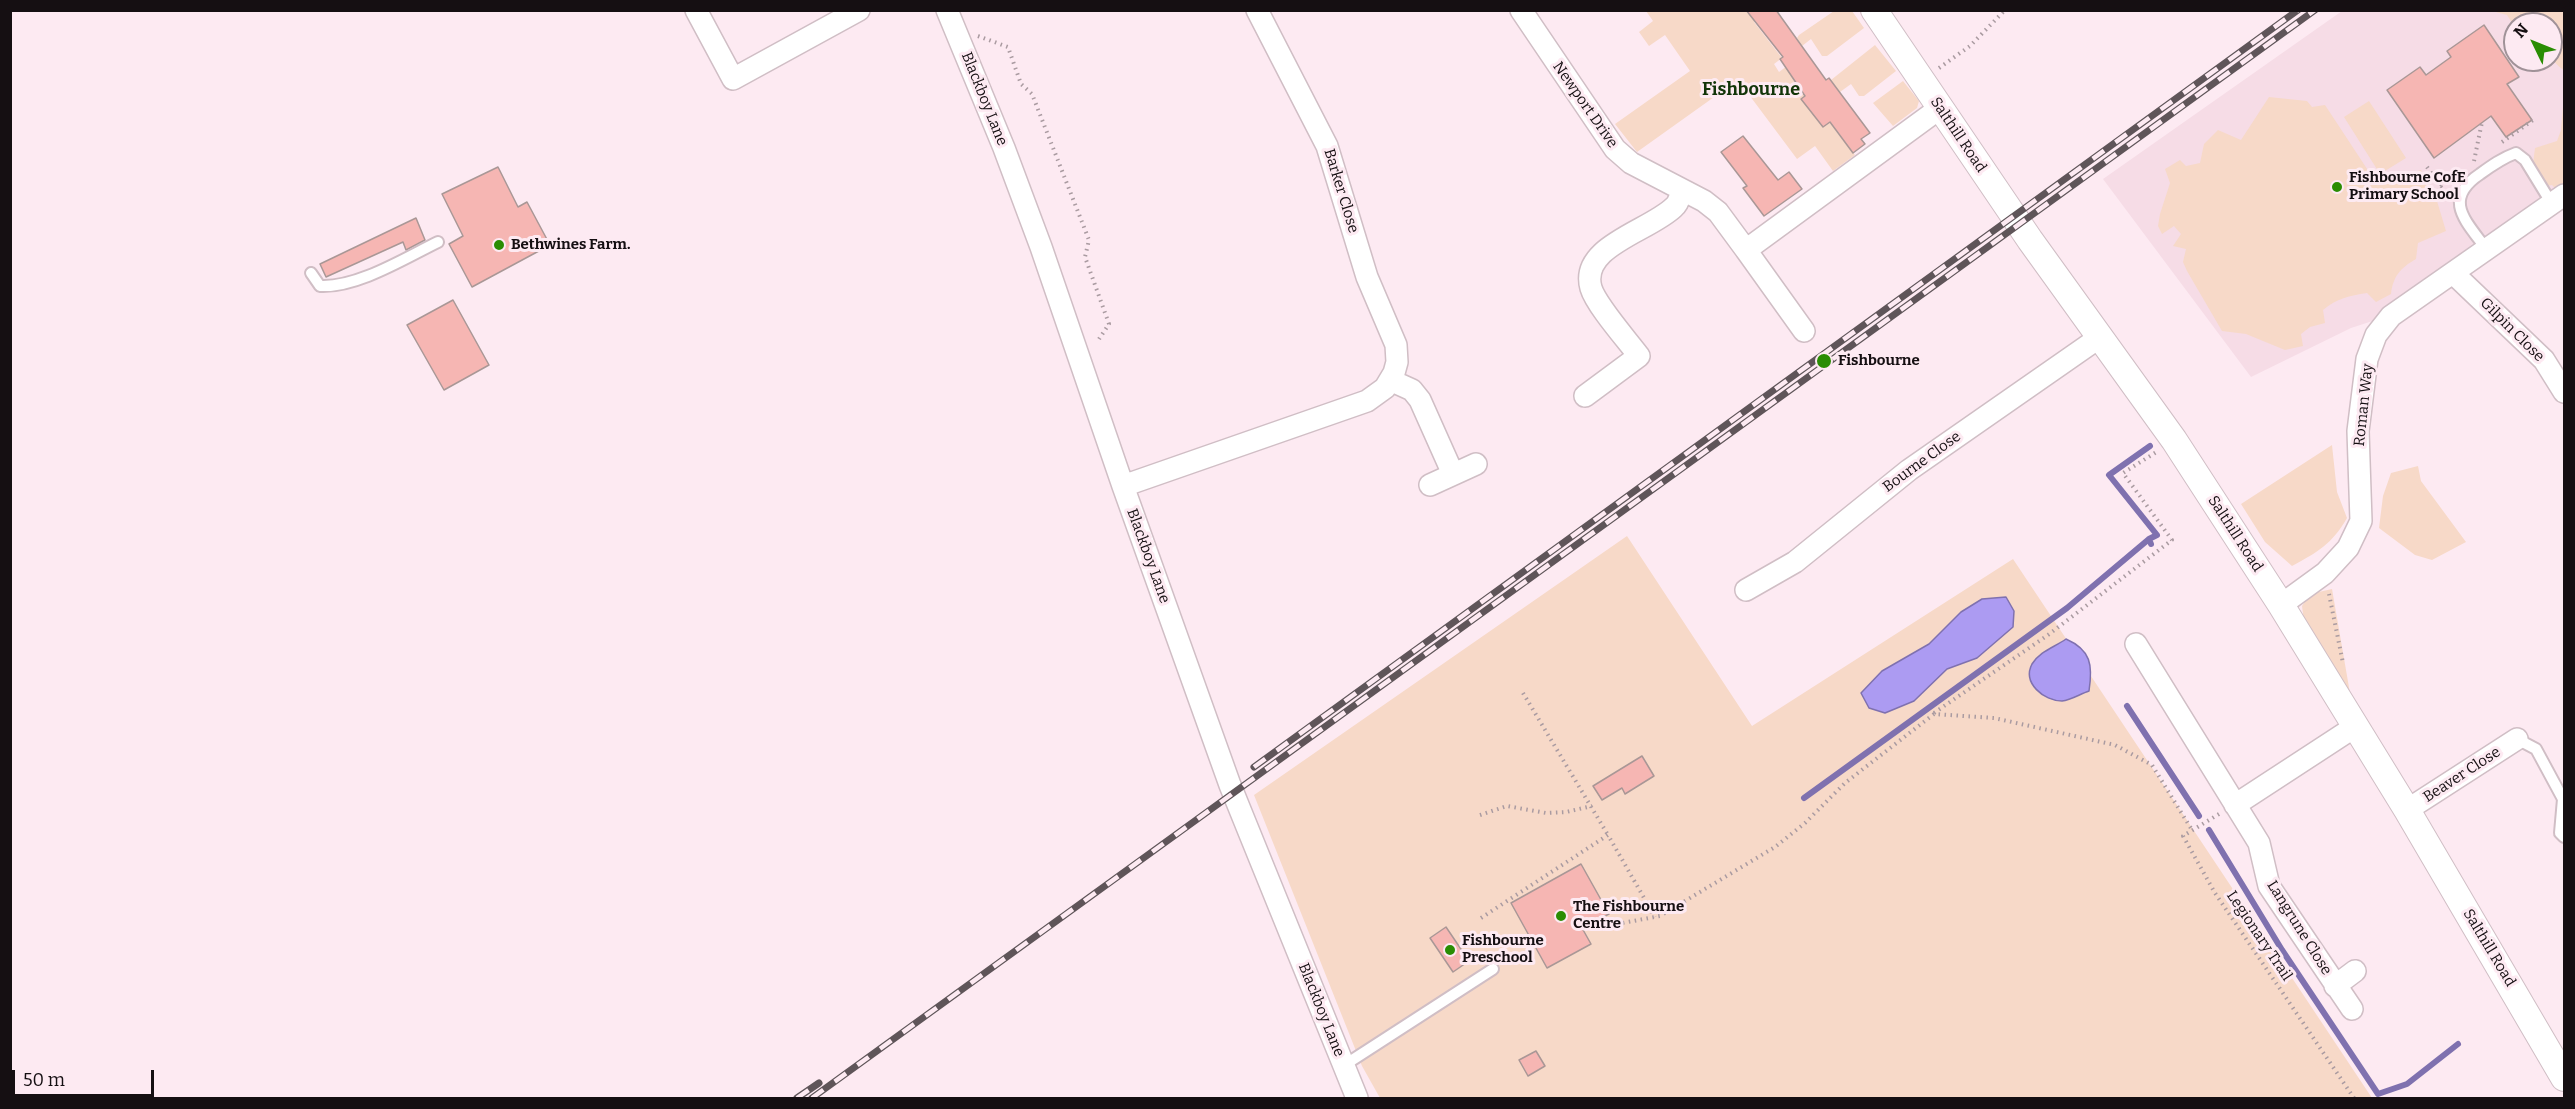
<!DOCTYPE html>
<html>
<head>
<meta charset="utf-8">
<style>
	body { margin:0 }
	#map { position:relative; width:2575px; height:1109px; overflow:hidden; background:#fdeaf2; font-family:Bitter,serif }
	canvas { display:block }
	.frame { position:absolute; inset:0; border:12px solid #150f12; pointer-events:none }
	.north { position:absolute; left:2503px; top:12px; width:60px; height:60px; box-sizing:border-box; background:#fdeaf2; border:2px solid #a09298; border-radius:50%; rotate:313deg; font-size:16px; font-weight:700; line-height:24px; text-align:center; color:#150f12 }
	.north::after { content:''; display:block; margin:auto; width:21px; height:27px; background:#2a8d03; clip-path:polygon(50% 0,100% 100%,50% 72%,0 100%) }
	.scale { position:absolute; left:12px; top:1070px; width:142px; height:27px; box-sizing:border-box; border:3px solid #150f12; border-top:0; padding-left:8px; font-size:18px; line-height:21px; white-space:nowrap; color:#150f12; -webkit-text-stroke:4px #fdeaf2; paint-order:stroke }
</style>
</head>
<body>
<div id="map">
<canvas width="2575" height="1109"></canvas>
<div class="frame"></div>
<div class="north">N</div>
<div class="scale">50 m</div>
</div>
<script>
const ctx = document.querySelector('canvas').getContext('2d');
ctx.lineJoin = 'round';
function fillPath(path, color) {
  ctx.fillStyle = color;
  ctx.fill(path, 'evenodd');
}
function strokePath(path, color, width, dash) {
  ctx.strokeStyle = color;
  ctx.lineWidth = width;
  ctx.lineCap = dash ? 'butt' : 'round';
  ctx.setLineDash(dash || []);
  ctx.stroke(path);
}
function label(font, color, halo, rows, align = 'center') {
  ctx.font = font + ' Bitter,serif';
  ctx.lineWidth = 6;
  ctx.setLineDash([]);
  ctx.textBaseline = 'middle';
  ctx.strokeStyle = halo;
  ctx.fillStyle = color;
  for (const [text, x, y, turn = 0] of rows) {
    ctx.save();
    ctx.translate(x, y);
    ctx.rotate((+turn || 0) * Math.PI / 180);
    ctx.textAlign = isNaN(turn) ? turn : align;
    if (halo) ctx.strokeText(text, 0, 0);
    ctx.fillText(text, 0, 0);
    ctx.restore();
  }
}
const built = new Path2D(`
	M2342,11H2542L2564,37V195L2394,314L2351,328L2251,377L2103,179ZM2515,24H2551V60H2515Z`);
const green = new Path2D(`
	M1746,10L1770,11L1754,22L1782,58L1774,64L1779,72L1787,66L1807,94L1802,99L1823,126L1835,119L1836,131L1855,155L1833,171L1815,146L1797,159L1738,80L1637,152L1615,124L1690,71L1665,35L1649,46L1639,32L1653,21L1646,11Z
	M1834,11H1852L1864,28L1827,56H1822L1811,39L1802,46L1797,38L1799,35Z
	M2492,11H2564V70C2546,59 2551,44 2551,24H2515V27L2507,15Z
	M1875,45L1896,71L1864,96H1859L1851,84L1840,92L1831,80Z
	M1903,81L1919,101L1917,108L1893,126L1873,103Z
	M2269,97L2307,101L2312,107L2325,105L2377,184L2421,170L2437,201L2446,231L2418,243L2416,259C2400,268 2393,277 2391,294L2376,302L2367,293C2349,296 2337,298 2323,310L2325,323L2310,327L2301,334L2303,346L2285,350L2246,334L2222,331L2187,271L2183,262L2186,249L2173,246L2181,234L2174,226L2162,234L2158,226L2160,214L2170,183L2165,169L2180,160L2186,166L2200,163L2204,144L2218,130L2241,140Z
	M2369,101L2406,158L2380,174L2344,117Z
	M2563,107L2564,187L2558,191L2552,185L2536,188L2533,164L2535,148L2557,141L2561,130Z
	M2332,445L2337,492L2347,518C2332,544 2318,552 2292,566L2265,542L2241,504Z
	M2418,466L2421,481L2466,542L2432,560L2415,555L2379,528L2383,496L2391,473Z
	M1627,536L1752,726L2013,559L2372,1098H1380L1362,1066L1254,795Z
	M2332,589L2351,699L2304,621L2302,606L2310,594Z`);
const water = new Path2D(`
	M2006,597L2014,611L2013,627L1977,658L1947,669L1914,701L1885,713L1869,708L1861,693L1882,671L1929,644L1961,612L1982,599Z
	M2066,639C2091,650 2093,665 2089,691C2080,694 2071,700 2062,701C2044,701 2022,683 2032,664C2040,651 2055,647 2066,639Z`);
const stream = new Path2D(`
	M2149,539L2157,535L2109,475L2150,446
	M2127,706L2199,816
	M1804,798L2067,608L2149,539L2151,544
	M2209,830L2282,950L2378,1094L2407,1084L2458,1044`);
const building = new Path2D(`
	M1746,10H1776L1826,80L1829,78L1870,133L1861,139L1865,144L1853,153L1830,122L1823,127L1801,99L1805,96L1780,59L1783,57Z
	M2484,25L2519,77L2507,84L2532,120L2506,137L2491,116L2434,158L2387,90L2420,67L2426,75L2451,57L2447,51Z
	M1743,136L1778,180L1789,172L1802,189L1764,216L1743,188L1747,186L1721,152Z
	M498,167L518,207L527,202L550,245L472,287L449,244L463,236L442,194Z
	M416,218L425,240L406,250L403,242L326,277L320,264Z
	M453,300L489,365L444,390L407,325Z
	M1642,756L1654,776L1625,794L1622,788L1602,800L1593,786Z
	M1581,864L1609,914L1582,928L1591,944L1547,968L1511,903Z
	M1446,927L1469,961L1453,972L1430,938Z
	M1536,1051L1545,1066L1528,1076L1519,1060Z`);
const path = new Path2D(`
	M978,36L1008,47L1021,84L1032,94L1089,240L1085,257L1109,324L1099,339
	M1939,68L1970,46L2005,10
	M2502,142L2536,118
	M2474,161L2482,122
	M2427,167L2440,186L2448,193
	M2440,186L2456,174
	M2329,594L2343,663
	M1523,693L1608,835
	M1934,713L2048,635L2172,540L2123,473L2158,451
	M2219,814L2183,836L2215,893L2354,1098
	M1480,815L1507,806L1546,813L1566,812L1592,806
	M1481,918L1608,835L1655,917
	M1617,924L1660,916L1775,847L1805,823L1845,783L1934,714L1994,718L2115,745L2152,765L2192,830`);
const service = new Path2D(`
	M2487,250C2467,222 2441,200 2480,174C2491,166 2502,158 2516,153L2525,160L2552,204
	M311,273L320,286C357,288 405,258 438,242
	M2517,739L2536,749L2563,799L2560,833L2564,837
	M1343,1066L1493,969`);
const minor = new Path2D(`
	M696,10L733,79L859,10
	M947,10L1004,148L1041,247L1123,486L1230,785L1357,1098
	M1521,10L1615,149L1631,163L1704,201L1718,212L1746,250L1940,108
	M1746,250L1804,331
	M2454,274L2544,360L2564,392
	M1390,380L1412,390L1420,400L1453,474
	M1585,396L1639,356C1627,340 1596,305 1591,288C1579,246 1650,231 1674,207C1679,203 1680,196 1682,190
	M1430,485L1476,464
	M1123,486L1367,401L1385,388L1394,373L1397,362L1396,345L1367,277L1327,146L1257,10
	M1746,590L1795,562L1909,470L2100,337
	M2281,605L2325,573L2348,548L2361,521L2358,431L2367,359L2376,335L2391,316L2564,195
	M2136,644L2259,843L2269,886L2352,1009
	M2235,805L2356,726
	M2407,810L2517,739
	M2335,986L2355,971`);
const tertiary = new Path2D(`
	M1874,10L2030,240L2174,440L2281,605L2407,810L2564,1078`);
const rail = new Path2D(`
	M1254,767L2298,10
	M797,1098L819,1083
	M812,1098L2315,10`);
const markers = [
	[2337,187,6,"#2a8d03"],
	[499,245,6,"#2a8d03"],
	[1824,361,8,"#2a8d03"],
	[1561,916,6,"#2a8d03"],
	[1450,950,6,"#2a8d03"]
];
const streetNames = [
	["Blackboy Lane",984,99,68],
	["Newport Drive",1585,105,55],
	["Salthill Road",1958,135,56],
	["Barker Close",1341,191,73],
	["Gilpin Close",2512,330,45],
	["Roman Way",2364,405,-84],
	["Bourne Close",1922,462,-36],
	["Salthill Road",2235,534,57],
	["Blackboy Lane",1148,556,70],
	["Beaver Close",2462,775,-33],
	["Langrune Close",2299,928,58],
	["Legionary Trail",2259,936,56],
	["Salthill Road",2489,948,59],
	["Blackboy Lane",1321,1010,68]
];
const poiNames = [
	["Fishbourne CofE",2349,178],
	["Primary School",2349,195],
	["Bethwines Farm.",511,245],
	["Fishbourne",1838,361],
	["The Fishbourne",1573,907],
	["Centre",1573,924],
	["Fishbourne",1462,941],
	["Preschool",1462,958]
];
const quarterNames = [
	["Fishbourne",1751,90]
];
fillPath(built, '#f6dce6');
fillPath(green, '#f7d9c8');
fillPath(water, '#ac9bf2');
strokePath(water, '#7f71af', 1.5);
strokePath(stream, '#7f71af', 6);
fillPath(building, '#f6b6b3');
strokePath(building, '#a99796', 1.5);
strokePath(service, '#d0bec5', 14);
strokePath(minor, '#d0bec5', 24);
strokePath(tertiary, '#d0bec5', 28);
strokePath(path, '#aa9ba1', 4, [1.5, 4.5]);
strokePath(service, '#fff', 10);
strokePath(minor, '#fff', 21);
strokePath(tertiary, '#fff', 26);
strokePath(rail, '#5f5559', 7);
strokePath(rail, '#fdeaf2', 4.5, [14]);
for (const [x, y, r, color] of markers) {
  const dot = new Path2D();
  dot.arc(x, y, r, 0, 2 * Math.PI);
  ctx.fillStyle = color;
  ctx.fill(dot);
  strokePath(dot, '#fdeaf2', 2);
}
label('15px', '#150f12', '#fdeaf2', streetNames);
label('bold 15px', '#150f12', '#fdeaf2', poiNames, 'left');
label('bold 18px', '#123509', '#fdeaf2', quarterNames);
</script>
</body>
</html>
